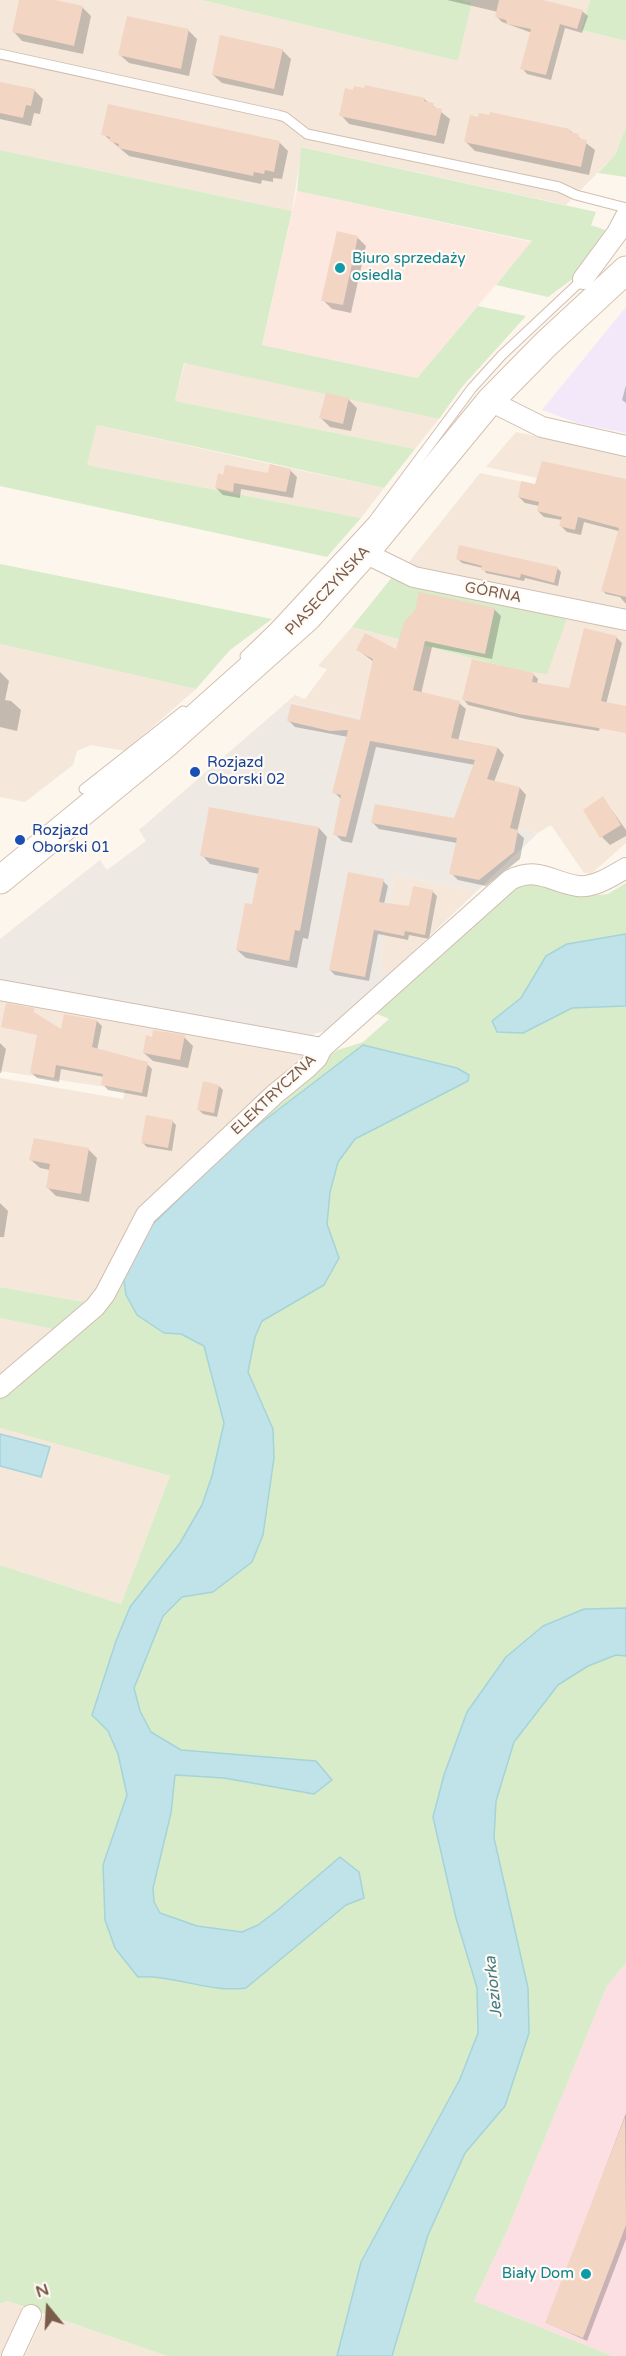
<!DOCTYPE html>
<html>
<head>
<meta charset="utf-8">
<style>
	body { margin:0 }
	#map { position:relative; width:626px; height:2356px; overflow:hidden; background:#fdf6ec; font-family:"Varela Round",sans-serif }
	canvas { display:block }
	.north { position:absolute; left:18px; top:2278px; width:60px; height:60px; -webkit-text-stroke:4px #fffaf3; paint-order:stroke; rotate:342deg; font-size:16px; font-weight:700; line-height:24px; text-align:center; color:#7a5c4d }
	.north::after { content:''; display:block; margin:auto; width:21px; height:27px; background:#7a5c4d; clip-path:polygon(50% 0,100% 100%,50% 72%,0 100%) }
</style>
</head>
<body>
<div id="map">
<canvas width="626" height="2356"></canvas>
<div class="north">N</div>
</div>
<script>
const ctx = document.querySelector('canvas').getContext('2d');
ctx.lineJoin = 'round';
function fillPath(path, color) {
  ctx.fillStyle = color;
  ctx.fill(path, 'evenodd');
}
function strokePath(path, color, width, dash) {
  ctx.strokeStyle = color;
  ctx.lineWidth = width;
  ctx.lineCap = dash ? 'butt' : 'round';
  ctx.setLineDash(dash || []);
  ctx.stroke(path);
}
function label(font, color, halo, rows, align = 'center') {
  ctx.font = font + ' "Varela Round",sans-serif';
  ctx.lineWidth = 4.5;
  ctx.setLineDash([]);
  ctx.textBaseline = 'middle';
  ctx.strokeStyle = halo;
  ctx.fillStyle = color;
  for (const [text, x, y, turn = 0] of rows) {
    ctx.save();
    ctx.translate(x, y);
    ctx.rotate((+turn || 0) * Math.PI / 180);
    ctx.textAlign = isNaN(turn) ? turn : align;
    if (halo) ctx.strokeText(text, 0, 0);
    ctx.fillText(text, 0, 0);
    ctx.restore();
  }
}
const residential = new Path2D(`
	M0,0H201L458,61L472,2L463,0H590L581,30L626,41V127L615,155L566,205L302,147L292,211L0,150Z
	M185,362L348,398L439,419L415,449L175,401Z
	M97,425L270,464L384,488L361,518L87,465Z
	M516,432L626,455V497L486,467Z
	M480,473L626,503V615L405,567Z
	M561,611L626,624V843L591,874L584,873L551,825L538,833L470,819L498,747L287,702L295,695L305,699L327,669L318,666L352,627L518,670Z
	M0,644L196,689L125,751L91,745L77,751L73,765L25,802L0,797Z
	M394,875L477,891L391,973L380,972L384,926Z
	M0,997L312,1055L132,1222L89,1303L0,1287V1078L123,1099L125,1090L0,1071Z
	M0,1318L57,1330L0,1378Z
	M0,1428L170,1476L121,1604L0,1565Z
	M7,2301L23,2307L0,2356V2304Z
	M44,2314L167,2356H25Z`);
const commercial = new Path2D(`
	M297,191L532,242L417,378L262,345Z`);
const industrial = new Path2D(`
	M287,702L498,747L470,819L538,833L477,891L394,875L384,926L380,971L391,973L328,1030L308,1036L0,980V939L100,860L107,870L146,841L139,830Z`);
const education = new Path2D(`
	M626,307V433L580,424L542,410Z`);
const medical = new Path2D(`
	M626,1963V2356H613L474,2301L507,2231L607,1986Z`);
const green = new Path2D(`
	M201,0H463L472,2L458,61Z
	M590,0H626V41L581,30Z
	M626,127V177L598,173L615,155Z
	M301,147L596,212L591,225L608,231L574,278L548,297L496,285L532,241L297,191Z
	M0,150L292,211L262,345L417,378L478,306L526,316L462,387L439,419L184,363L175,401L415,449L384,488L97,425L87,465L361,518L327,557L0,486Z
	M0,564L25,569L272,619L230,650L196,689L0,644Z
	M393,576L561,611L566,621L547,674L518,670L352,627Z
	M537,881L559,887L576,897L608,894L626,883V1963L607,1986L507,2231L474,2301L613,2356H167L7,2301L0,2304V1565L121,1604L170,1476L0,1428V1393L100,1305L137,1236L309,1070L338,1050L363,1042L389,1019L375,1013L507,890Z
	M0,1287L89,1303L57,1330L0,1318Z`);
const water = new Path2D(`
	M626,934V1006L572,1008L523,1033L497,1032L492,1021L521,998L546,956L567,944Z
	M363,1045L457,1068L469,1075L468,1081L355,1139L338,1162L330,1192L327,1224L339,1258L324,1285L262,1321L255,1337L248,1372L273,1429L274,1458L263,1535L252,1562L213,1592L182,1597L163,1616L134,1688L140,1711L151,1732L181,1750L316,1761L332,1780L314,1794L224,1778L175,1775L171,1813L153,1888L154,1902L160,1913L197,1926L242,1932L258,1925L279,1909L340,1857L359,1872L364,1898L346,1905L246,1988C209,1993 175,1975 138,1977L115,1948L105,1920L103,1865L127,1795L118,1754L108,1731L92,1715L116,1641L130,1607L180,1543L202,1505L212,1476L224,1423L204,1346L181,1334L164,1333L137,1315L126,1295L123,1274L151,1226L240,1139Z
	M0,1434L50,1447L41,1477L0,1466Z
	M626,1608V1656L616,1655L588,1666L558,1685L514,1742L496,1801L494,1838L528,1988L529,2033L505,2106L465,2153L428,2235L392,2356H337L361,2262L460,2079L478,2033L477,1988L456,1918L433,1817L444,1775L467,1712L506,1657L543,1626L584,1609Z`);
const shadow = new Path2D(`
	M20,0H47L82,7L91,16L83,54L22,41L14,32Z
	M447,0H538L582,11L588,16L582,33L565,28L551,80L527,74L522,68L532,33L502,22L497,17L498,12Z
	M188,30L197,39L189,76L129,63L120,55Z
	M282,50L291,59L283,96L222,83L213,75Z
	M0,83L34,90L43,99L40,114L34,113L31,126L0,119Z
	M424,99L450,119L444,144L349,124L341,115Z
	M569,130L595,150L589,175L475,151L466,142Z
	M103,134L280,143L288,151L282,179L273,178V182L262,180L261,184L129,156Z
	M357,237L366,246L351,313L332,309L323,300Z
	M626,385V403L622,400Z
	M348,399L357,408L351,431L330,427L321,418Z
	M290,470L297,477L293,498L241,489L240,498L223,495L216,488L219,475H269Z
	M626,482V533L584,522L581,535L567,532L561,526L562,520L544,517L538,511L539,506L525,503L519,497L536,486Z
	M626,544V604L620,597L606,594L602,590Z
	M458,559L557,568L561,572L558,586L525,578L524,581L486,573L483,568L462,563Z
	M494,609L501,616L492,659L432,647L421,694L459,703L466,709L458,741L498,748L504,755L494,782L520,788L526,795L517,832L524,838L520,859L486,886L458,880L451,873L457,843L379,829L372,822L455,820L475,765L376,747L352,843L342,841L335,834L341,799L334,792L348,737L295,727L288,720L361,721L374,662L358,650L397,651Z
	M585,629L617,638L622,643L599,731L525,719L468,705L464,700L533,674L538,679L537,684L570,690Z
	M0,672L9,681L5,700L11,701L21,710L17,731L0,727Z
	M603,798L626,830V836L610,845L602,837Z
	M319,828L327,837L308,939L303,938L297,968L246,958L237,950L253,906L259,874L210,864L202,855Z
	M383,881L388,886L384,904L411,908L432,891L437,896L429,939L409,935L408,940L378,934L369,981L335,975L330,970Z
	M97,1021L102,1026L97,1050L147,1064L152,1069L147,1097L108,1090L103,1084L104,1077L61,1069L59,1082L37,1078L32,1073Z
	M184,1037L193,1046L188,1068L153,1061L144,1053L153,1038Z
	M0,1043L6,1049L1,1073H0Z
	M219,1086L223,1090L217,1117L203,1114L199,1110Z
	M172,1121L176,1125L172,1151L147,1147L143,1143Z
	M88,1149L97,1158L89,1202L56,1196L47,1187L50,1170L40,1168L31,1160Z
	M0,1203L8,1211L4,1237H0Z
	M626,2113V2239L587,2341L547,2323Z`);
const building = new Path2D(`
	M19,0H55L83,6L74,46L12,32Z
	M499,0H543L583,10L577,29L560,24L546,75L520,69L531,29L507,24L506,20L495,17Z
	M127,16L189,29L181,69L118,55Z
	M220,35L283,49L274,89L212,75Z
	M0,82L35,89L31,106L26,105L23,118L0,113Z
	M365,85L425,98L424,101L434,103L433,107L442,109L436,136L339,116L345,88L353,90L354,86L364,88Z
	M108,104L280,141L274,172L265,170L264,174L254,172L253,176L118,148L119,144L109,141L110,137L101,135Z
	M490,112L570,129V132L579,134L578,138L587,140L581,167L464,142L470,115L478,117L479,113L489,115Z
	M337,231L358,236L343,305L321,301Z
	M326,393L349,398L343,424L319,418Z
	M542,461L626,479V597L601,591L619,528L578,517L575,530L559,526L562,517L537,511L539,502L518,497L521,481L535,484Z
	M270,464L291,469L286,492L234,483L233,492L215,488L218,473L223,475L225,465L268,473Z
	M459,545L558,567L554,583L521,574L520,578L481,570L482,566L456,559Z
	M419,592L495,608L485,654L425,641L413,690L460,701L451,738L498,747L487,779L520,787L510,828L518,830L514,852L479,880L449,874L457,838L371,823L375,804L454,818L475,760L370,741L346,837L333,835L341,795L332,793L348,730L330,731L287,721L291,704L360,720L373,659L356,650L365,633L396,649L404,622L415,610Z
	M584,628L617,636L601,701L626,706V733L519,714L462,700L472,659L534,673L532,682L569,688Z
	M603,796L621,825L600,838L583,810Z
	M209,807L319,827L300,931L295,930L289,961L236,950L245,903L252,904L259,868L200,856Z
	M348,872L384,879L379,902L409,906L413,886L433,890L425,935L405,931L404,936L374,930L365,977L329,970Z
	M6,1003L34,1008V1012L61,1029L64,1014L97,1020L92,1047L148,1062L142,1093L101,1085L103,1074L56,1065L54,1078L30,1073L37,1035L1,1027Z
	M153,1030L185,1035L180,1060L143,1053L146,1035L152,1037Z
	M203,1081L219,1085L214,1113L197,1110Z
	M146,1115L173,1120L168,1148L141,1143Z
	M34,1138L89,1148L81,1194L46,1188L50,1164L29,1160Z
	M625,2117L626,2225L583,2338L545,2323Z`);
const service = new Path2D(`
	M0,54L278,115L285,117L307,134L559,187L576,195L626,208
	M245,656L274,628L373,521L472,388L502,355L583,279
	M84,789L183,711`);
const minor = new Path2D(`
	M583,279L617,233L626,216
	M490,401L542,427L626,446
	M365,553L414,577L626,620
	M0,990L322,1048
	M0,1388L95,1307L105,1294L146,1215L275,1094L307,1068L317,1058L322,1048L510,880C538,866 551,882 578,886C594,888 612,876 626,868
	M12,2356L31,2315`);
const secondary = new Path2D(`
	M0,880L168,742L307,618L365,553L490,401L546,344L626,270`);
const markers = [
	[340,268,6,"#0f9aa8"],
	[195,772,6,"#1a4fb4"],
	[20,840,6,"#1a4fb4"],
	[586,2274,6,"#0f9aa8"]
];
const cultureNames = [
	["Biuro sprzedaży",352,259],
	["osiedla",352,276],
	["Biały Dom",574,2274,"right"]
];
const streetNames = [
	["PIASECZYŃSKA",328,591,-47],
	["GÓRNA",493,593,11],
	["ELEKTRYCZNA",274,1095,-43]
];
const transitNames = [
	["Rozjazd",207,763],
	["Oborski 02",207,780],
	["Rozjazd",32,831],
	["Oborski 01",32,848]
];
const waterNames = [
	["Jeziorka",494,1987,-96]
];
fillPath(residential, '#f5e8da');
fillPath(commercial, '#fde8e0');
fillPath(industrial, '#efe9e4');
fillPath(education, '#f3e8fa');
fillPath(medical, '#fbdfe3');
fillPath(green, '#d8ecc9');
fillPath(water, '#bfe3e8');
strokePath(water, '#a5d3da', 1.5);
fillPath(shadow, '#0003');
fillPath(building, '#f3d5c3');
strokePath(service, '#d1beb0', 11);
strokePath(minor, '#d1beb0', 22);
strokePath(secondary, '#d6c0b0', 29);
strokePath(service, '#fff', 9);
strokePath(minor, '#fff', 20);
strokePath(secondary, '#fff', 27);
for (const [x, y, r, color] of markers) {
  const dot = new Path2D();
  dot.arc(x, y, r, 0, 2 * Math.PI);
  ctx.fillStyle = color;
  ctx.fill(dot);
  strokePath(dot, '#fffaf3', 2);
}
label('15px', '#0d838f', '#fffaf3', cultureNames, 'left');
label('15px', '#7a5c4d', '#fffaf3', streetNames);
label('15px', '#164399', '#fffaf3', transitNames, 'left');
label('italic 16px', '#437c86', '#fffaf3', waterNames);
</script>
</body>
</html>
